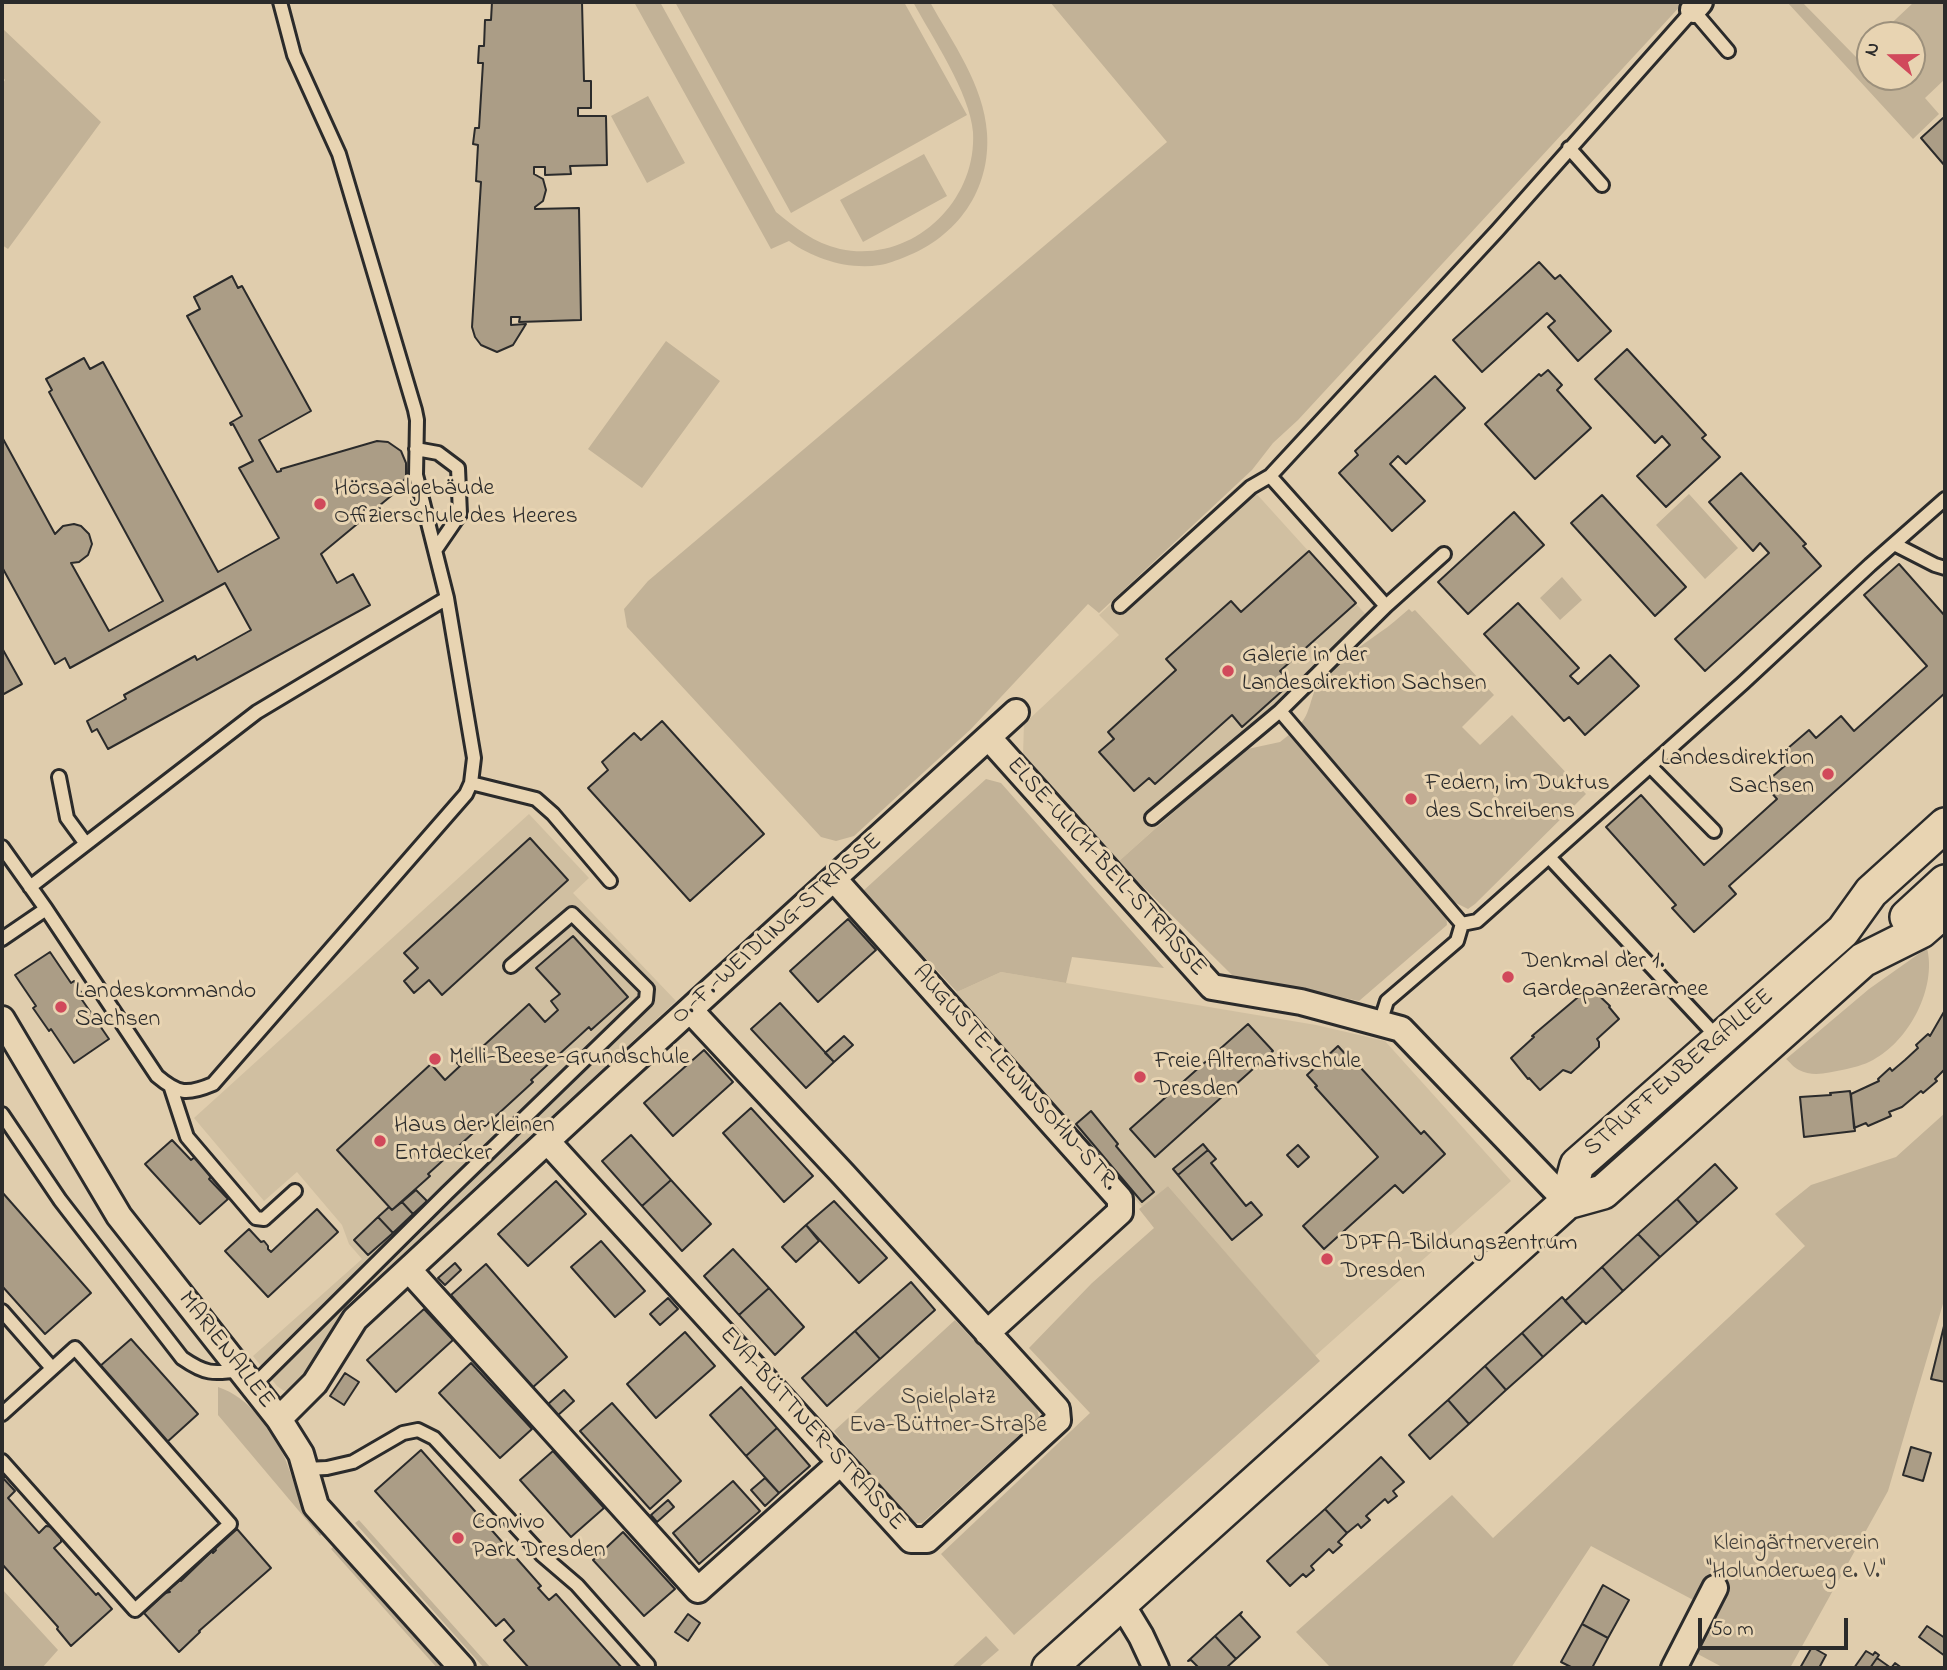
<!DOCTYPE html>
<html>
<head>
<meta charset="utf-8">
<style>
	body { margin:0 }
	#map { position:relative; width:1947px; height:1670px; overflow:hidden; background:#e0cdad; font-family:"Indie Flower",sans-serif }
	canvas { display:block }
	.frame { position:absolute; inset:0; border:4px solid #2b2b2b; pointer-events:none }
	.north { position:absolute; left:1856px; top:21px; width:70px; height:70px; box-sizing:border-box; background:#e8d4b2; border:2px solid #9c907c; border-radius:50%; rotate:290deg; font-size:19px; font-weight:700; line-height:28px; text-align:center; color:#2b2b2b }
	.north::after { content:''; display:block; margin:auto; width:24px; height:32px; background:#d1495b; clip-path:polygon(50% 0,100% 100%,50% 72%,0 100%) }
	.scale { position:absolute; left:1698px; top:1618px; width:150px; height:32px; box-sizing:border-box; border:4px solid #2b2b2b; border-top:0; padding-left:9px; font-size:21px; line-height:24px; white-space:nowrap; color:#2b2b2b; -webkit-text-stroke:5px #e8d4b2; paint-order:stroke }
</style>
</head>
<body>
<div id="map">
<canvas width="1947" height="1670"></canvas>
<div class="frame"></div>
<div class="north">N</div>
<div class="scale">50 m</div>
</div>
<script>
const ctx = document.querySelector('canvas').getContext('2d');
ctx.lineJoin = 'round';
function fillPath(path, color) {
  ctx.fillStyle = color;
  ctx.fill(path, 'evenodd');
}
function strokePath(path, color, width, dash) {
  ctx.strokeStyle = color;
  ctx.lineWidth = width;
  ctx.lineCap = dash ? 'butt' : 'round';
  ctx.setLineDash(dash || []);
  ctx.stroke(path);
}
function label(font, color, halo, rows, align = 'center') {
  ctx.font = font + ' "Indie Flower",sans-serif';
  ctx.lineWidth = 6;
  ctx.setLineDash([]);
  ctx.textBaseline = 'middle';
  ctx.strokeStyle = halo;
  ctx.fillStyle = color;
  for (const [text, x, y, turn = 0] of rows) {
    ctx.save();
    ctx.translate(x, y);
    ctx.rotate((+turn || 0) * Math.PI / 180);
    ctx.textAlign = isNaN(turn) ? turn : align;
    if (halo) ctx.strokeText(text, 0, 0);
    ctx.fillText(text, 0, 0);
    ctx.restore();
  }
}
const built = new Path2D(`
	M1244,480L1378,628L1118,862L1023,755L1024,724L1119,635L1099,615Z
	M529,814L589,878L573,893L676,1001L463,1198L462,1205L349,1309L332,1332L313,1365L291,1389L284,1391L277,1386L253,1356L362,1259L349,1244L342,1225L297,1172L264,1201L194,1118Z
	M1001,972L1316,1025L1385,1041L1511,1181L1315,1356L1168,1186L1142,1207L951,999L957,992Z`);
const green = new Path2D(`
	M634,2H660L776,212C796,228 814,243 840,249C911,264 977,203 973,132C970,93 932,37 913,2H930C952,42 984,85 987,133C991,190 957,237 905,257C897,260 888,264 880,265C848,270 814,259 789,241L771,249Z
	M675,2H904L967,115L791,213Z
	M1050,2H1684L1298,420L1273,443L1252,470L1099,613L1088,604L971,729L854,836L836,841L821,837L627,627L624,609L648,581L1167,142Z
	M1787,2H1802L1856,57L1870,43V77H1912V35H1879L1914,2H1945V79L1925,98L1939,114L1913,139Z
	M2,28L101,122L8,249L2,245V85L5,80L2,76Z
	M648,96L685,163L647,183L611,116Z
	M924,154L947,196L863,242L840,200Z
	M666,341L720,381L642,488L588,449Z
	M1689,494L1738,548L1705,579L1656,525Z
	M1562,577L1582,600L1560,620L1540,598Z
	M1409,609L1412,612L1415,610L1494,695L1462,727L1480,745L1512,715L1586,794L1475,904L1468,909L1454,902L1299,725C1311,715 1310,694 1320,681C1336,661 1359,648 1379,633C1390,626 1399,617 1409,609Z
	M1290,734L1446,911L1447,925L1359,1001L1232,975L1118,862L1243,750L1280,742Z
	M986,779L1001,783L1164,968L1072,957L1066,983L1001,972L957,992L863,891Z
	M1927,948C1937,988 1909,1041 1873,1060C1864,1065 1852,1068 1842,1070C1828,1073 1812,1077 1799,1070C1794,1068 1790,1062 1786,1059L1869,989Z
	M1723,1055L1731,1064L1600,1181L1592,1172Z
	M1945,1113V1297L1888,1491L1790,1668H1724L1694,1652L1699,1603L1591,1546L1511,1668H1329L1330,1667L1296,1632L1452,1495L1493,1538L1805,1246L1775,1214L1811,1185L1896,1157Z
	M1168,1186L1320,1361L1014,1635L941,1554L1090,1413L1029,1348L1092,1283L1154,1228L1139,1209Z
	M955,1320L1037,1409L1039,1417L922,1523H910L834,1431Z
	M218,1387C249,1397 274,1431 286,1461C292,1476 296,1492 304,1506C310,1515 317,1524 324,1532L320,1536L218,1415Z
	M359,1520L491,1668H484L355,1523Z
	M334,1546L442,1668H437L331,1549Z
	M2,1589L58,1650L42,1668H2Z
	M986,1636L999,1650L978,1668H951Z`);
const building = new Path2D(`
	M492,2H582L584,81H591V108H578V116H606L607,165L570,166L571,174L545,175V167H534V174L543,179L546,190L543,201L535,207V209L579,208L581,320L519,322L520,317H511V325L526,324L513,345L497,352L481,345L475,337L472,327L481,182L476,181L478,145L473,144L475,128H479L483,63H478L479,46H484L485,20H491Z
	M1943,118L1945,120V166L1921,138Z
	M1539,262L1555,279L1560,275L1611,331L1578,361L1548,327L1555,321L1547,313L1482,372L1453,340Z
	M232,276L238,288L242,286L311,411L259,440L277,472L281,471V469L377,441L388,442L401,451L406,463V477L397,491L321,554L337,583L353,574L370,605L108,749L97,729L92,732L87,721L126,699L124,695L195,656L197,660L251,630L225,583L70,668L65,658L55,664L2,567V437L55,534L63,526L74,524L81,526L89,534L92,544L88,555L79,562L71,563L109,631L163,601L49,392L52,390L46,379L84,358L90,369L103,362L218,572L279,538L239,468L253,461L233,424L231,425L230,423L242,416L187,316L200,309L194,297Z
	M1627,349L1706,435L1702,438L1720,457L1666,507L1637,476L1670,445L1662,436L1655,443L1595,379Z
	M1548,370L1562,385L1557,390L1591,428L1535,479L1485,424L1539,374L1541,376Z
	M1435,376L1465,408L1406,464L1398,456L1390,464L1425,501L1392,531L1339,473L1358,455L1355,451Z
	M1741,473L1806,544L1803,546L1821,566L1705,671L1675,639L1769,553L1760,543L1753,551L1709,502Z
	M1602,495L1686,587L1655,616L1571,523Z
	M1514,512L1544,545L1468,614L1438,582Z
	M1309,551L1356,603L1280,671L1291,683L1242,727L1232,715L1155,784L1149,778L1134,791L1099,752L1114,739L1108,732L1176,670L1166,659L1231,601L1241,612Z
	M1899,564L1945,616V693L1729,886L1736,894L1694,932L1672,908L1676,905L1606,827L1641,795L1704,865L1777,799L1764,784L1788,763L1780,755L1809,730L1816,738L1841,716L1854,731L1927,666L1864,595Z
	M1518,603L1579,668L1570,676L1578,684L1610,655L1639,686L1585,735L1569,717L1564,721L1484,634Z
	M2,648L22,684L2,695Z
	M662,721L764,834L690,901L588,788L608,770L602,762L634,733L641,740Z
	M530,838L568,880L442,995L429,980L414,993L404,981L418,968L404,953Z
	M848,919L876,950L818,1002L790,971Z
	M573,936L628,997L591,1030L589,1027L531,1080L533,1082L485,1126L483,1124L428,1174L430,1176L392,1210L337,1150L431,1064L445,1080L460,1066L457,1063L477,1045L480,1049L529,1004L545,1022L558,1010L551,1001L560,994L536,968Z
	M50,952L71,983L74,981L81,992L78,994L109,1039L74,1063L51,1029L49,1031L33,1008L36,1006L15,975Z
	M1590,987L1610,1006L1609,1007L1619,1019L1597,1039L1599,1042V1047L1571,1073L1563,1070L1540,1090L1529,1078L1528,1079L1511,1058L1534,1037L1532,1036Z
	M780,1003L834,1062L806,1088L751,1029Z
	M1945,1010V1069L1935,1079L1937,1081L1923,1093L1921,1091L1902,1107L1889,1112L1891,1116L1868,1126L1866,1123L1854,1128L1851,1094L1879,1081L1878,1079L1890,1068L1892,1071L1905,1060L1918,1048L1916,1045L1928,1034L1930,1036Z
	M1248,1024L1273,1051L1155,1157L1130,1129Z
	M844,1036L853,1045L834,1062L825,1053Z
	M1338,1046L1348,1057L1350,1056L1421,1134L1424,1131L1445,1154L1403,1193L1395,1185L1324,1249L1303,1226L1378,1157L1315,1087L1317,1086L1307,1075Z
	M704,1050L733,1082L673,1136L644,1103Z
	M1850,1091L1855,1131L1804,1137L1800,1097L1831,1095L1830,1093Z
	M751,1108L813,1176L784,1202L723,1133Z
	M1091,1111L1118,1144L1116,1146L1154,1192L1142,1202L1076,1124Z
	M631,1135L671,1180L642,1206L602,1161Z
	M172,1140L191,1160L195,1157L212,1176L209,1179L228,1199L200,1224L145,1164Z
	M1203,1144L1208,1150L1178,1175L1173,1169Z
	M1298,1145L1309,1157L1298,1167L1287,1155Z
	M1208,1150L1216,1159L1211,1163L1246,1206L1251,1202L1262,1215L1232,1240L1178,1175Z
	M1715,1164L1737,1188L1698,1223L1677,1199Z
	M671,1180L711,1224L682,1251L642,1206Z
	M556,1181L586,1214L528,1266L498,1234Z
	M416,1190L427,1201L413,1214L402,1202Z
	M2,1192L91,1293L45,1334L2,1286Z
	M1677,1199L1698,1223L1660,1257L1638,1234Z
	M834,1201L887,1258L859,1283L806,1225Z
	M402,1202L413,1214L393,1233L378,1217L389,1207L392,1210Z
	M317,1209L338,1232L268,1297L225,1251L249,1229L261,1242L264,1241L268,1246V1249L271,1252Z
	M378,1217L393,1233L368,1255L354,1240Z
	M806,1225L819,1241L796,1262L782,1247Z
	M1638,1234L1660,1257L1623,1291L1602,1267Z
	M601,1241L645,1291L615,1317L571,1267Z
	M733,1249L769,1288L739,1315L704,1276Z
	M455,1263L461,1270L445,1285L438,1278Z
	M486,1264L567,1357L532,1388L451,1295Z
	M1602,1267L1623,1291L1586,1324L1565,1301Z
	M911,1282L935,1310L880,1359L855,1331Z
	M769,1288L804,1327L775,1355L739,1315Z
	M1562,1297L1583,1321L1543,1357L1522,1333Z
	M668,1298L678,1309L660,1325L650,1314Z
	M424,1309L453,1340L396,1392L367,1360Z
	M1945,1322V1382L1931,1379Z
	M855,1331L880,1359L827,1406L802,1378Z
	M685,1332L715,1366L656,1418L627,1384Z
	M1522,1333L1543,1357L1506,1390L1485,1366Z
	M131,1339L198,1414L166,1443L99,1367Z
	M471,1363L532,1429L500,1458L439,1393Z
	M1485,1366L1506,1390L1469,1424L1448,1400Z
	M345,1373L359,1382L344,1405L330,1396Z
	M741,1387L777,1428L746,1456L710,1415Z
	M564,1390L574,1401L557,1416L547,1405Z
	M1448,1400L1469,1424L1430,1459L1409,1435Z
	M612,1403L681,1481L650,1509L580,1431Z
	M777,1428L810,1466L779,1493L746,1456Z
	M1911,1447L1931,1453L1923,1481L1903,1475Z
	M421,1450L541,1586L538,1588L549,1600L556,1594L622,1668H529L504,1640L514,1631L504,1619L496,1626L375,1491Z
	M553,1451L604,1508L571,1537L520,1480Z
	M1381,1457L1404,1482L1393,1491L1397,1496L1388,1503L1385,1499L1366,1516L1370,1520L1361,1528L1358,1524L1347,1533L1325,1509Z
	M2,1472L6,1476L3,1478L15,1491L8,1498L39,1533L46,1526L53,1527L61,1535V1542L54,1548L96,1595L98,1593L112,1609L71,1646L57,1629L58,1627L2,1564Z
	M765,1478L779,1493L765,1506L751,1490Z
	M733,1481L760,1511L699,1564L673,1533Z
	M668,1500L674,1507L657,1522L651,1515Z
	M1325,1509L1347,1533L1338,1542L1342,1545L1333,1553L1329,1549L1311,1566L1314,1570L1306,1577L1303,1574L1290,1586L1267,1561Z
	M237,1529L271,1568L199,1631L200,1632L179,1652L144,1613L165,1593L170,1592L168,1590L180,1580L181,1581L212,1551L213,1553L216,1550L215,1549Z
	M623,1532L675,1589L644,1616L593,1560Z
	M1603,1585L1629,1600L1608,1638L1582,1624Z
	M1242,1612L1240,1615L1260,1637L1236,1659L1215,1636Z
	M688,1614L700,1623L688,1641L675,1632Z
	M1582,1624L1608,1638L1592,1668H1573L1561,1662Z
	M1927,1626L1945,1638V1656L1919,1637Z
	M1215,1636L1236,1659L1226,1668H1199L1191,1660L1188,1661Z
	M1812,1647L1826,1655L1819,1668H1800Z
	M1866,1651L1873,1655L1875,1652L1879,1655L1870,1668H1854Z
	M1877,1658L1891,1668L1895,1663L1902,1668H1870Z`);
const lane = new Path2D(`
	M1569,148L1602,185
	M416,449L438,453L458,468L460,514L436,549
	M1270,476L1386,606
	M1894,544L1935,565L1945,568
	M1120,606L1251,487L1270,476L1497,231L1693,10L1728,51
	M1280,711L1386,606L1444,554
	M1650,766L1714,831
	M59,777L67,818L86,844
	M471,783L536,799L553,814L610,881
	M1152,818L1280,711L1462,924
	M2,847L46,909
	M1549,857L1718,1038
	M30,887L257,712L447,598
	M2,939L46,909L157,1076C178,1094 187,1095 213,1084L466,794L471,783L474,758L447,598L416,475L417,420L415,410L339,154L294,55L280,2
	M1380,1023L1387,1001L1457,941L1462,924L1477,921L1743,683L1870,565L1945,499
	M171,1088L187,1137L256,1218L264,1219L295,1191
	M2,1114L60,1200L182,1358C205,1374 213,1374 240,1370
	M2,1311L52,1368
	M253,1386L447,1193L646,1000L647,989L572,914L511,966
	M2,1414L75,1348L230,1524L135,1610L2,1461
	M305,1469L327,1468L353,1462L403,1433L418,1430L434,1438L542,1555L577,1585L648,1665`);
const street = new Path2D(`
	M1693,10L1700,2
	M989,738L1212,987L1301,1002L1401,1029L1567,1202
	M834,879L1120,1199V1212L987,1333
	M2,1019L119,1216L279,1419L301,1454L316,1506L462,1668
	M547,1141L911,1540H927L1058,1420L1057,1409L843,1174L690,1010
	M409,1270L698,1590L840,1463
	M279,1419L315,1383L355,1319L613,1080L1016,712
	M1121,1603L1141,1636L1156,1668
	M1674,1668L1715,1588`);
const secondary = new Path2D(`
	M1907,917L1945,882
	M1567,1202L1577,1165L1843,931L1871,892L1945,825
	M1049,1668L1567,1202L1603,1192L1863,960L1921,931L1945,910`);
const markers = [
	[320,504,7,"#d1495b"],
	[1228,671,7,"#d1495b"],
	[1828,774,7,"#d1495b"],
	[1411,799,7,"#d1495b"],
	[1508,977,7,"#d1495b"],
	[61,1007,7,"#d1495b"],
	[435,1059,7,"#d1495b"],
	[1140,1077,7,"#d1495b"],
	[380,1141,7,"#d1495b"],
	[1327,1259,7,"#d1495b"],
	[458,1538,7,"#d1495b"]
];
const poiNames = [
	["Hörsaalgebäude",334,490],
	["Offizierschule des Heeres",334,518],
	["Galerie in der",1242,657],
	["Landesdirektion Sachsen",1242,685],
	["Landesdirektion",1814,760,"right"],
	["Sachsen",1814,788,"right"],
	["Federn, im Duktus",1425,785],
	["des Schreibens",1425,813],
	["Denkmal der 1.",1522,963],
	["Gardepanzerarmee",1522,991],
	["Landeskommando",75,993],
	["Sachsen",75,1021],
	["Melli-Beese-Grundschule",449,1059],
	["Freie Alternativschule",1154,1063],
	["Dresden",1154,1091],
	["Haus der kleinen",394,1127],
	["Entdecker",394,1155],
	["DPFA-Bildungszentrum",1341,1245],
	["Dresden",1341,1273],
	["Convivo",472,1524],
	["Park Dresden",472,1552]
];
const streetNames = [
	["ELSE-ULICH-BEIL-STRASSE",1105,868,48],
	["O.-F.-WEIDLING-STRASSE",778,930,-42],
	["STAUFFENBERGALLEE",1680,1074,-41],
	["AUGUSTE-LEWINSOHN-STR.",1014,1079,48],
	["MARIENALLEE",225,1351,52],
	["EVA-BÜTTNER-STRASSE",811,1430,48]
];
const parkNames = [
	["Spielplatz",948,1399],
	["Eva-Büttner-Straße",948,1427],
	["Kleingärtnerverein",1796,1545],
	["\"Holunderweg e. V.\"",1796,1573]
];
fillPath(built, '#d0bfa1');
fillPath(green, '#c2b297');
fillPath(building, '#ab9d86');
strokePath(building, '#2b2b2b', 2);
strokePath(lane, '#2b2b2b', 18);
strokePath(street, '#2b2b2b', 30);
strokePath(secondary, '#2b2b2b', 38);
strokePath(lane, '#e8d4b2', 12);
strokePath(street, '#e8d4b2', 24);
strokePath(secondary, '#e8d4b2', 33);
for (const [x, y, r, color] of markers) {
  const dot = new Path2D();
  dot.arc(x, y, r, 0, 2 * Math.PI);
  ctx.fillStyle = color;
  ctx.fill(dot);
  strokePath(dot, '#e8d4b2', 2.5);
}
label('24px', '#2b2b2b', '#e8d4b2', poiNames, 'left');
label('24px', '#2b2b2b', '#e8d4b2', streetNames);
label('24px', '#423f3b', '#e8d4b2', parkNames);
</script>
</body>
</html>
